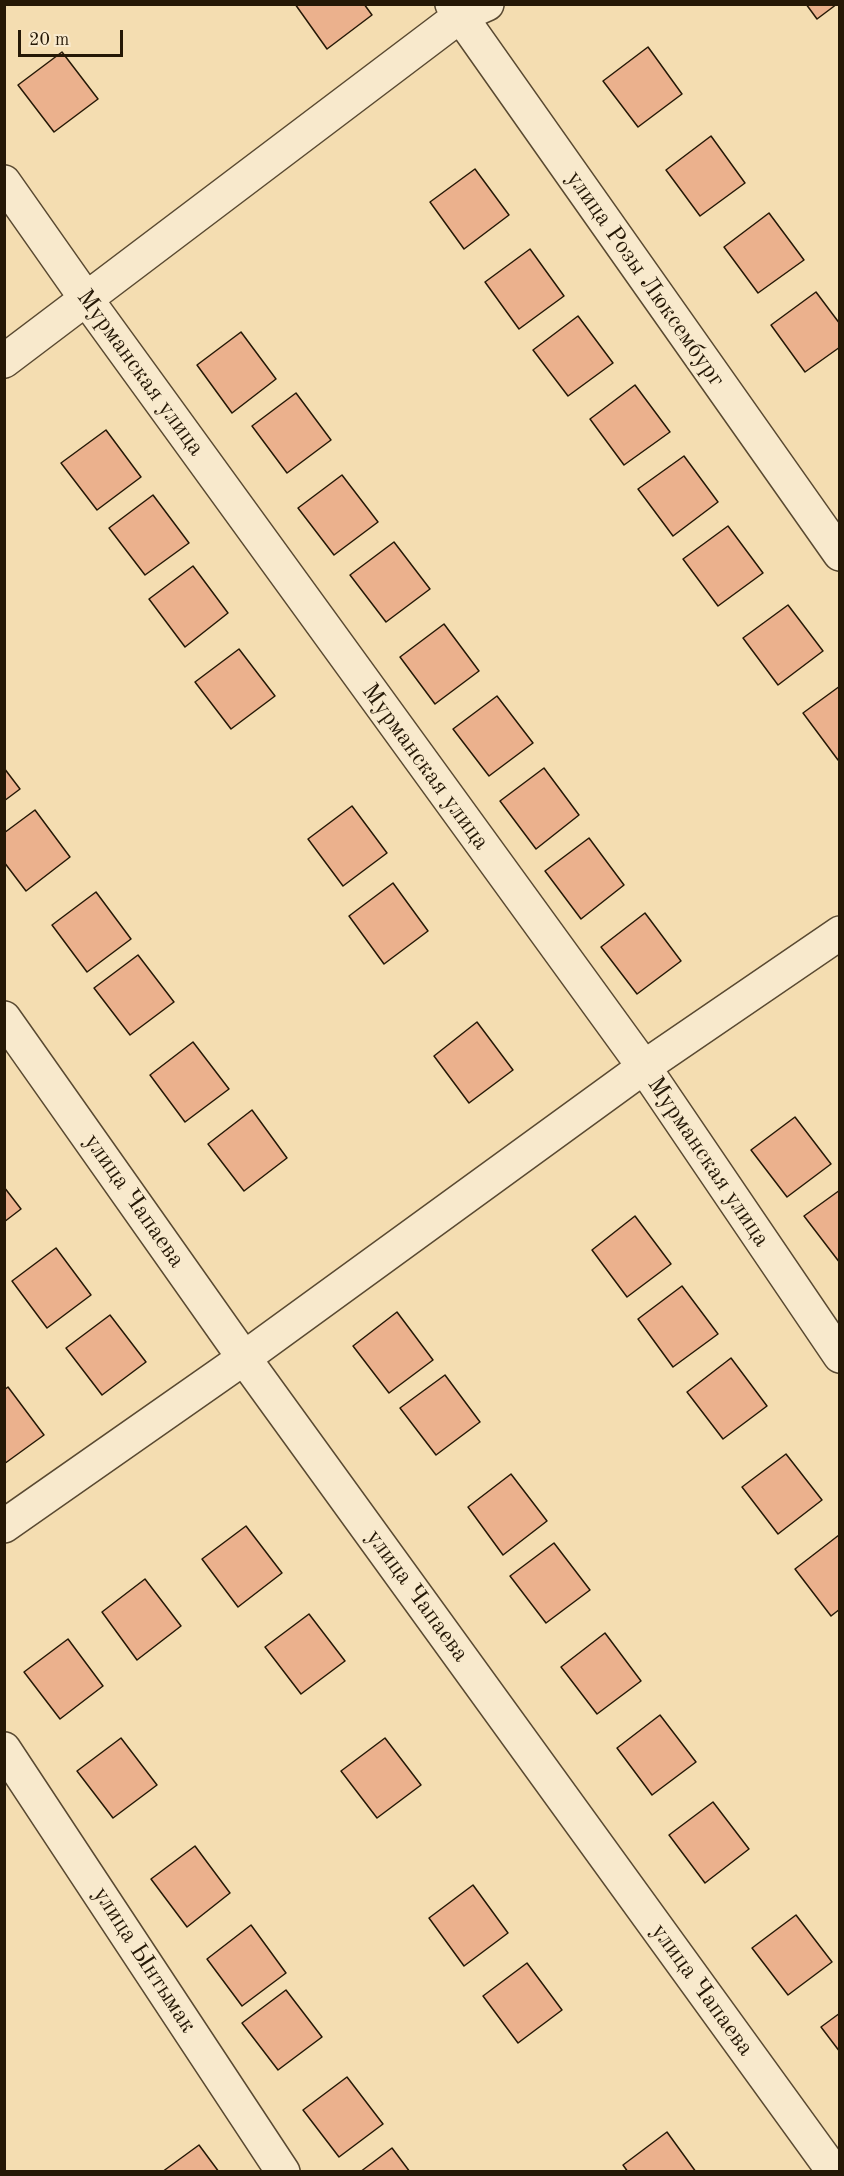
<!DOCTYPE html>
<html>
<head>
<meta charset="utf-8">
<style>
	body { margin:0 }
	#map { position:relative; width:844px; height:2176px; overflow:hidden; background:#f4ddb1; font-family:"Old Standard TT",serif }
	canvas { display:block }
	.frame { position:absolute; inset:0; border:6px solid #251806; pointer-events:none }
	.scale { position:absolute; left:18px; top:30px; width:105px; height:27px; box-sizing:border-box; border:3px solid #251806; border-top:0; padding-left:8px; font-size:18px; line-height:21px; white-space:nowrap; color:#251806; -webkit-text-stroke:4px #f8e9cc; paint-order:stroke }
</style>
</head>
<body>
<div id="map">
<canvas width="844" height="2176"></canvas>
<div class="frame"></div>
<div class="scale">20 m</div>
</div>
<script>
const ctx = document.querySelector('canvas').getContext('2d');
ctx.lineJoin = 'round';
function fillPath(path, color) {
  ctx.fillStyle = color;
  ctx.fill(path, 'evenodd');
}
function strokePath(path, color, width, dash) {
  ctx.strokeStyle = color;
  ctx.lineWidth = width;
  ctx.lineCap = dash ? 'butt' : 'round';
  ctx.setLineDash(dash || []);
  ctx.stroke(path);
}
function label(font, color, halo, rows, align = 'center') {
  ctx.font = font + ' "Old Standard TT",serif';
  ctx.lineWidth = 6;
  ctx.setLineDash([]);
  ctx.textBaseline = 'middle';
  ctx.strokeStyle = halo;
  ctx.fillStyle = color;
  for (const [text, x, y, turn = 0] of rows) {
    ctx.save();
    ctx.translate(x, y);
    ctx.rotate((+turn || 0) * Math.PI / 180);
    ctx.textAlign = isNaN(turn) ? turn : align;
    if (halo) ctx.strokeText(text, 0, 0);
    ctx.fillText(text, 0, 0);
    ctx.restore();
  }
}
const building = new Path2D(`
	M295,4H364L372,15L327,49Z
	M806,4H837L817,19Z
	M648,47L682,94L638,127L603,81Z
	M62,52L98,99L54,132L18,85Z
	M711,136L745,183L700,216L666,170Z
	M475,169L509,215L464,249L430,202Z
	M769,213L804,260L758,293L724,247Z
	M530,249L564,296L519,329L485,282Z
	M816,292L840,324V347L805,372L771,325Z
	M578,316L613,363L568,396L533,350Z
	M241,332L276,379L232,413L197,365Z
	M635,385L670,432L624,465L590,419Z
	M296,393L331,440L287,473L252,426Z
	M106,430L141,477L97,510L61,463Z
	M684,456L718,502L673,536L638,489Z
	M342,475L378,522L334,555L298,508Z
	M153,495L189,543L145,575L109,528Z
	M728,526L763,573L718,606L683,559Z
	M394,542L430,589L386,622L350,575Z
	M193,566L228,613L185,647L149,599Z
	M788,605L823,651L778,685L743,638Z
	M444,624L479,671L435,704L400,657Z
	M239,649L275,696L231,729L195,682Z
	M840,686V759L838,760L803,713Z
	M497,696L533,743L489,776L453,729Z
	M4,768L20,789L4,801Z
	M544,768L579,815L536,849L500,801Z
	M352,806L387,853L343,886L308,839Z
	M35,810L70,857L26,891L4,862V833Z
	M589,838L624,885L581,919L545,871Z
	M393,883L428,931L384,964L349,916Z
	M96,892L131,939L87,972L52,925Z
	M645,913L681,961L637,994L601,947Z
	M138,955L174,1002L130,1035L94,988Z
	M477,1022L513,1070L469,1103L434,1056Z
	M193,1042L229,1089L185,1122L150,1075Z
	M252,1110L287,1158L244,1191L208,1144Z
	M795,1117L831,1164L787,1197L751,1150Z
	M4,1187L21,1209L4,1222Z
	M840,1190V1263L804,1216Z
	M635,1216L671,1264L627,1297L592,1250Z
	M56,1248L91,1295L47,1328L12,1281Z
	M682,1286L718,1334L673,1367L638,1319Z
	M397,1312L433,1360L389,1393L353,1346Z
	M110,1315L146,1362L102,1395L66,1348Z
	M731,1358L767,1406L723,1439L687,1392Z
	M445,1375L480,1422L436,1455L400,1408Z
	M8,1387L44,1435L4,1464V1390Z
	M786,1454L822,1500L778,1534L742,1487Z
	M511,1474L547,1521L503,1555L468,1507Z
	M246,1526L282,1573L238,1607L202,1559Z
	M839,1535L840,1609L831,1616L795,1569Z
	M554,1543L590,1590L546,1623L510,1576Z
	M145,1579L181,1626L137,1660L102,1612Z
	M309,1614L345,1661L301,1694L265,1647Z
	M605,1633L641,1681L597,1714L561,1667Z
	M68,1639L103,1686L60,1719L24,1672Z
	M660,1715L696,1762L652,1795L617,1748Z
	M121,1738L157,1785L113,1818L77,1771Z
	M385,1738L421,1785L377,1818L341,1771Z
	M713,1802L749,1849L705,1883L669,1835Z
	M195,1846L230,1893L187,1927L151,1879Z
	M473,1885L508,1933L464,1966L429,1918Z
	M796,1915L832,1962L788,1995L752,1948Z
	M251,1925L286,1973L242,2006L207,1959Z
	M527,1963L562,2010L518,2043L483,1996Z
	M286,1990L322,2037L278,2070L242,2023Z
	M840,2013V2052L821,2027Z
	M347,2077L383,2124L339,2157L303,2110Z
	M667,2132L696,2172H628L623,2165Z
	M199,2145L219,2172H162Z
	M392,2148L410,2172H360Z`);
const street = new Path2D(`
	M452,4L840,554
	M4,182L87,300L644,1067L840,1356
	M4,361L460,16L487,4
	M4,1018L244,1358L834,2172
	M4,1526L244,1358L644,1067L840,933
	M4,1749L283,2172`);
const streetNames = [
	["улица Розы Люксембург",645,279,55],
	["Мурманская улица",140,373,54],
	["Мурманская улица",425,767,54],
	["Мурманская улица",708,1162,56],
	["улица Чапаева",134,1201,55],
	["улица Чапаева",417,1596,54],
	["улица Ынтымак",144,1960,57],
	["улица Чапаева",702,1990,54]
];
fillPath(building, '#ebb18d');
strokePath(building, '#251806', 1.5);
strokePath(street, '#594931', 36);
strokePath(street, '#f8e9cc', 33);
label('24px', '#251806', '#f8e9cc', streetNames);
</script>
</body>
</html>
